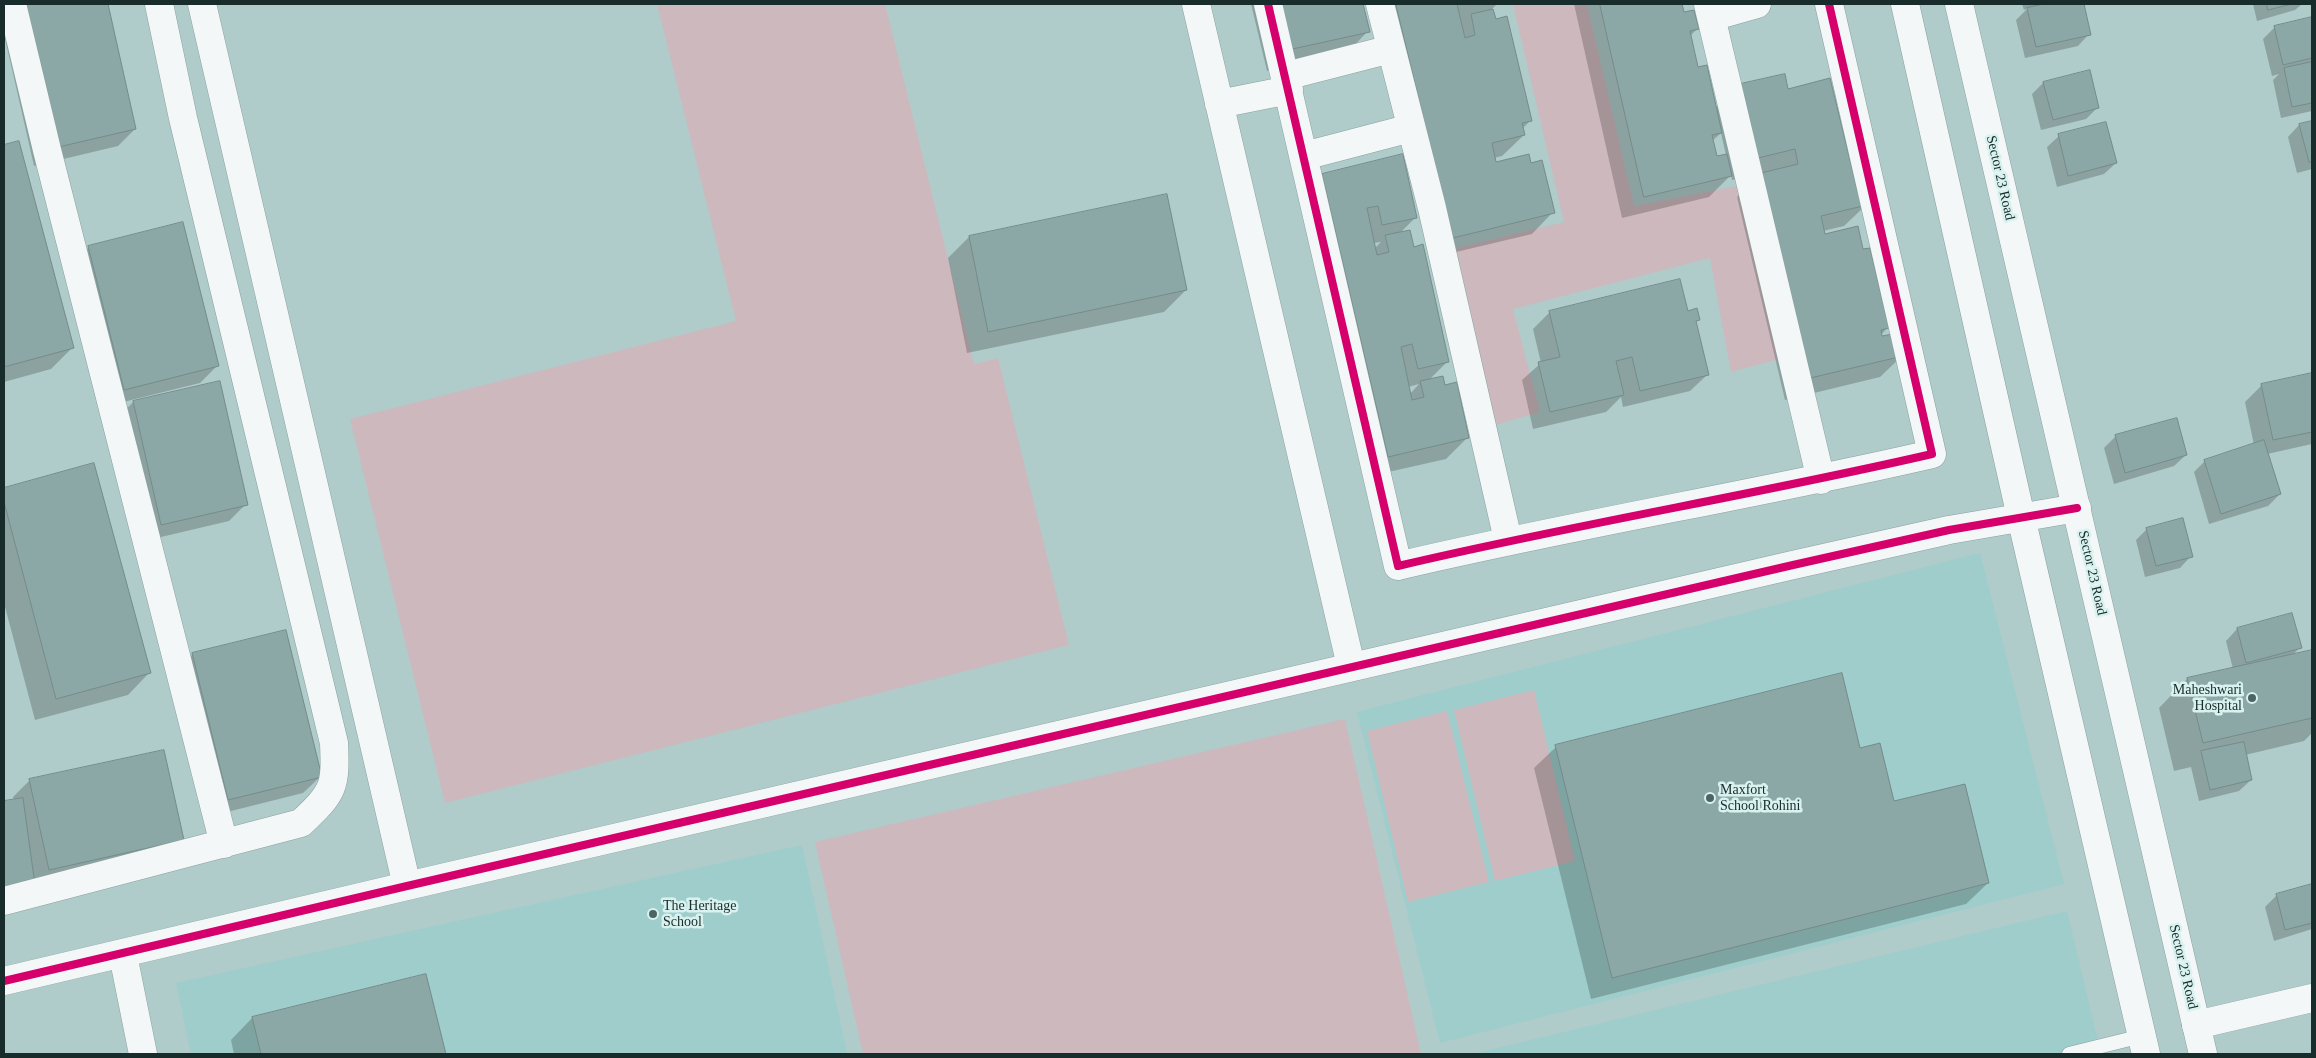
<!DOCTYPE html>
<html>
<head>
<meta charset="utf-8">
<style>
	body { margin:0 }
	#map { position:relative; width:2316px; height:1058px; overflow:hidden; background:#afcbca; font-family:Georgia,serif }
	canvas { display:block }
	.frame { position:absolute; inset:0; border:5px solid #172c2b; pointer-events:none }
</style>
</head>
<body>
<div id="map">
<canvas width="2316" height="1058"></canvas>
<div class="frame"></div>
</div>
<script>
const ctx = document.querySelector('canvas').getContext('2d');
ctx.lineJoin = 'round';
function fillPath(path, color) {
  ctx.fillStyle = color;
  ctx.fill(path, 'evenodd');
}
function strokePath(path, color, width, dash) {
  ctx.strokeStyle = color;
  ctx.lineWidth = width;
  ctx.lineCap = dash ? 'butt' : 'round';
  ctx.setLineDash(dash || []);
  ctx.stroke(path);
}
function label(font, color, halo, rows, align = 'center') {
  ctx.font = font + ' Georgia,serif';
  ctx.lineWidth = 5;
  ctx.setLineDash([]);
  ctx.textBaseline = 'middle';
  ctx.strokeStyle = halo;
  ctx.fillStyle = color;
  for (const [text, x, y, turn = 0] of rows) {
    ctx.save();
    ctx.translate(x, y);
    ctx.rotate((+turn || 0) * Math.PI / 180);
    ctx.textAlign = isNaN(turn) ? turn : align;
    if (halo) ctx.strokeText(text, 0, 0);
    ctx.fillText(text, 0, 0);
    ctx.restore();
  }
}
const built = new Path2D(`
	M1980,553L2064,884L1440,1043L1357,712Z
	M802,845L847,1054H191L176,983Z
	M2067,911L2101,1054H1473Z`);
const green = new Path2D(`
	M657,4H885L974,364L998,358L1069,645L445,803L350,419L736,321Z
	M1513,4H1587L1634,206L1743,185L1791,356L1731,372L1710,258L1513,309L1540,412L1495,425L1456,248L1564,222Z
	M1534,690L1575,861L1495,881L1454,710Z
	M1447,711L1489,882L1408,902L1367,731Z
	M1345,719L1421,1054H863L815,842Z`);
const shadow = new Path2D(`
	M9,4H106L135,129L118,146L34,166L4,34V9Z
	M1251,4H1362L1368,31L1347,53L1267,71Z
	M1370,4H1497L1492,9L1495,20L1531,120L1522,129L1524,135L1502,156L1494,158L1496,164H1530L1553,212L1532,234L1431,258Z
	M1574,4H1681L1683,14L1697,29L1690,36L1697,69L1715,108L1737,87L1787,90L1866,205L1844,226L1823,231L1824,236L1862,251L1888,327L1881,335V338L1902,356L1880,377L1785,400L1737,197L1760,173L1732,180L1731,175L1709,197L1622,218ZM1721,133L1726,155L1716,158L1712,141Z
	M2022,4H2082L2089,34L2078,46L2025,58L2016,20L2028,8L2024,10Z
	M2253,4H2302L2295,10L2257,21Z
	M2311,18L2312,111L2281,118L2273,80L2279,74L2272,76L2263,39L2275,27Z
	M2043,83L2098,107L2086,119L2041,130L2032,94Z
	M2312,122V169L2297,173L2288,137L2299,125Z
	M2059,136L2116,163L2104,174L2057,187L2047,147Z
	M18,143L72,348L51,369L4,382V146Z
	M1323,176L1416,217L1399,234L1448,361L1428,381L1468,437L1446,459L1366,477L1301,197ZM1381,242L1375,248L1374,243ZM1419,384L1410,394L1408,387Z
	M969,237L1186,290L1164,312L967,353L948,258Z
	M89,247L217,366L200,383L107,406L72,264Z
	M1550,312L1698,320L1695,323L1707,375L1690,391L1623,407L1621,397L1606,412L1533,429L1522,380L1541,363L1533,329Z
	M2312,374V444L2267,454L2280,494L2268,506L2209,524L2194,472L2205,461L2254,445L2245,402L2262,385Z
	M134,401L246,504L229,521L144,541L117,419Z
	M2116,436L2186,455L2174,466L2114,484L2104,448Z
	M94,465L149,673L128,695L35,720L4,603V489Z
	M2147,529L2191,556L2180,568L2145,577L2136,540Z
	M2237,629L2300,647L2292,656L2312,652V733L2304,741L2245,755L2251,780L2239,791L2199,801L2191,767L2174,771L2159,708L2187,679L2233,669L2226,641Z
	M193,654L320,777L303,793L211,816L176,671Z
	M1556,747L1859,750L1893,803L1988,883L1966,904L1591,999L1534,768Z
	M30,780L182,840L4,903V802L14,801L13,797Z
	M2312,886V929L2274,941L2265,907L2277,895Z
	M425,975L444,1054H234L231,1040L252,1018Z`);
const building = new Path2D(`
	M17,4H108L136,129L50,149Z
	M1277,4H1363L1370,32L1288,50Z
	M1396,4H1457L1465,38L1475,35L1471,14L1493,9L1496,19L1507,16L1532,121L1522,123L1525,135L1492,143L1496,162L1529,154L1531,163L1542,160L1555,213L1453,238Z
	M1600,4H1682L1684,12L1694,10L1699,29L1690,31L1698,67L1707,65L1722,133L1712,135L1717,156L1727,154L1732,176L1644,197Z
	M2044,4H2084L2091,35L2036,47L2027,8Z
	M2267,4H2292L2268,10Z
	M2312,17V58L2283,65L2274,26Z
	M2312,62V103L2292,107L2284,68Z
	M2090,70L2099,108L2053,120L2043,82Z
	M1785,74L1788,89L1830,78L1858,193L1864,192L1867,205L1821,216L1825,234L1858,226L1863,249L1870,248L1889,328L1881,330L1882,336L1898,333L1903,356L1806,379L1757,174L1798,164L1795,149L1754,159L1736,85Z
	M2312,121V162H2309L2299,124Z
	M2106,122L2117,163L2068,176L2058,134Z
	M19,141L74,348L4,367V145Z
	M1403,154L1417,218L1382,225L1378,206L1367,208L1377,255L1389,252L1385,235L1410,230L1414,247L1423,244L1449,362L1418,369L1412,344L1401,347L1412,400L1424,397L1420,381L1443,376L1445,385L1457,382L1469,438L1388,457L1322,174Z
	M1167,194L1187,290L988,332L969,236Z
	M183,222L219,366L124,390L88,246Z
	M1680,279L1688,311L1697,308L1700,320L1696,321L1709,375L1640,391L1632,357L1616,361L1624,395L1550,412L1538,362L1560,357L1549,311Z
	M2312,373V432L2273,440L2261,384Z
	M220,381L248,505L161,525L133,401Z
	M2177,418L2187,455L2125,473L2115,435Z
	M2264,440L2281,494L2221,514L2204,460Z
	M94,463L151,673L56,699L4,502V488Z
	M2183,518L2193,557L2156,566L2146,528Z
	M2292,613L2302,648L2246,663L2237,628Z
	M286,630L322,777L228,800L192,653Z
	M2312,650V718L2203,743L2187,678Z
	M1842,673L1860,748L1880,743L1894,801L1965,784L1989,883L1612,978L1555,745Z
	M2244,742L2252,780L2210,790L2201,751Z
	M164,750L184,840L49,870L29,779Z
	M23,798L35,885L4,890V801Z
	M2312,884V923L2285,930L2276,894Z
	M426,974L446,1054H261L252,1017Z`);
const lane = new Path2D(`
	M2069,1054L2142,1036`);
const street = new Path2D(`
	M12,4L47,150L224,844
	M202,4L407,886
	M1196,4L1351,666
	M1268,4L1398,566C1575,524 1755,495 1932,454L1829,4
	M1380,4L1432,208L1508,540
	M1708,4L1821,480
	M1711,17L1757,4
	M1286,76L1391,49
	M1219,104L1289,90
	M1304,156L1411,128
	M4,901L301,823C334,792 336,787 334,743L183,118L159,4
	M123,955L143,1054
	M4,981L407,886L1793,565L1949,530L2077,508
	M2196,1025L2312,998`);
const secondary = new Path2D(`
	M1905,4L2021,517L2146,1054
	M1959,4L2203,1054`);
const cycleway = new Path2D(`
	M1268,4L1398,566C1575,524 1755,495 1932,454L1829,4
	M4,981L407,886L1793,565L1949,530L2077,508`);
const markers = [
	[2252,698,5,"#4c6463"],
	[1710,798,5,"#4c6463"],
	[653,914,5,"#4c6463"]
];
const streetNames = [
	["Sector 23 Road",2000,178,77],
	["Sector 23 Road",2092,573,77],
	["Sector 23 Road",2183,967,77]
];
const poiNames = [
	["Maheshwari",2242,690,"right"],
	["Hospital",2242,706,"right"],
	["Maxfort",1720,790],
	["School Rohini",1720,806],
	["The Heritage",663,906],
	["School",663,922]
];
fillPath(built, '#9ecdcb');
fillPath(green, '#cdb9bd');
fillPath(shadow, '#0003');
fillPath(building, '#8ba7a6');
strokePath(building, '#758b8a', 1);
strokePath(lane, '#8ba1a0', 15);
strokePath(street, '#8ba1a0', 29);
strokePath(secondary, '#8ba1a0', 29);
strokePath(lane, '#f3f7f7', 14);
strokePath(street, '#f3f7f7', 28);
strokePath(secondary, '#f3f7f7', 28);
strokePath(cycleway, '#d6006c', 8);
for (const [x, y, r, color] of markers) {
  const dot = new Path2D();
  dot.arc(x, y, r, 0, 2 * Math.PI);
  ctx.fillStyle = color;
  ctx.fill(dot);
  strokePath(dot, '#d9f2f0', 2);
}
label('14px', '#172c2b', '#d9f2f0', streetNames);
label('14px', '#172c2b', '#d9f2f0', poiNames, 'left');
</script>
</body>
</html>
